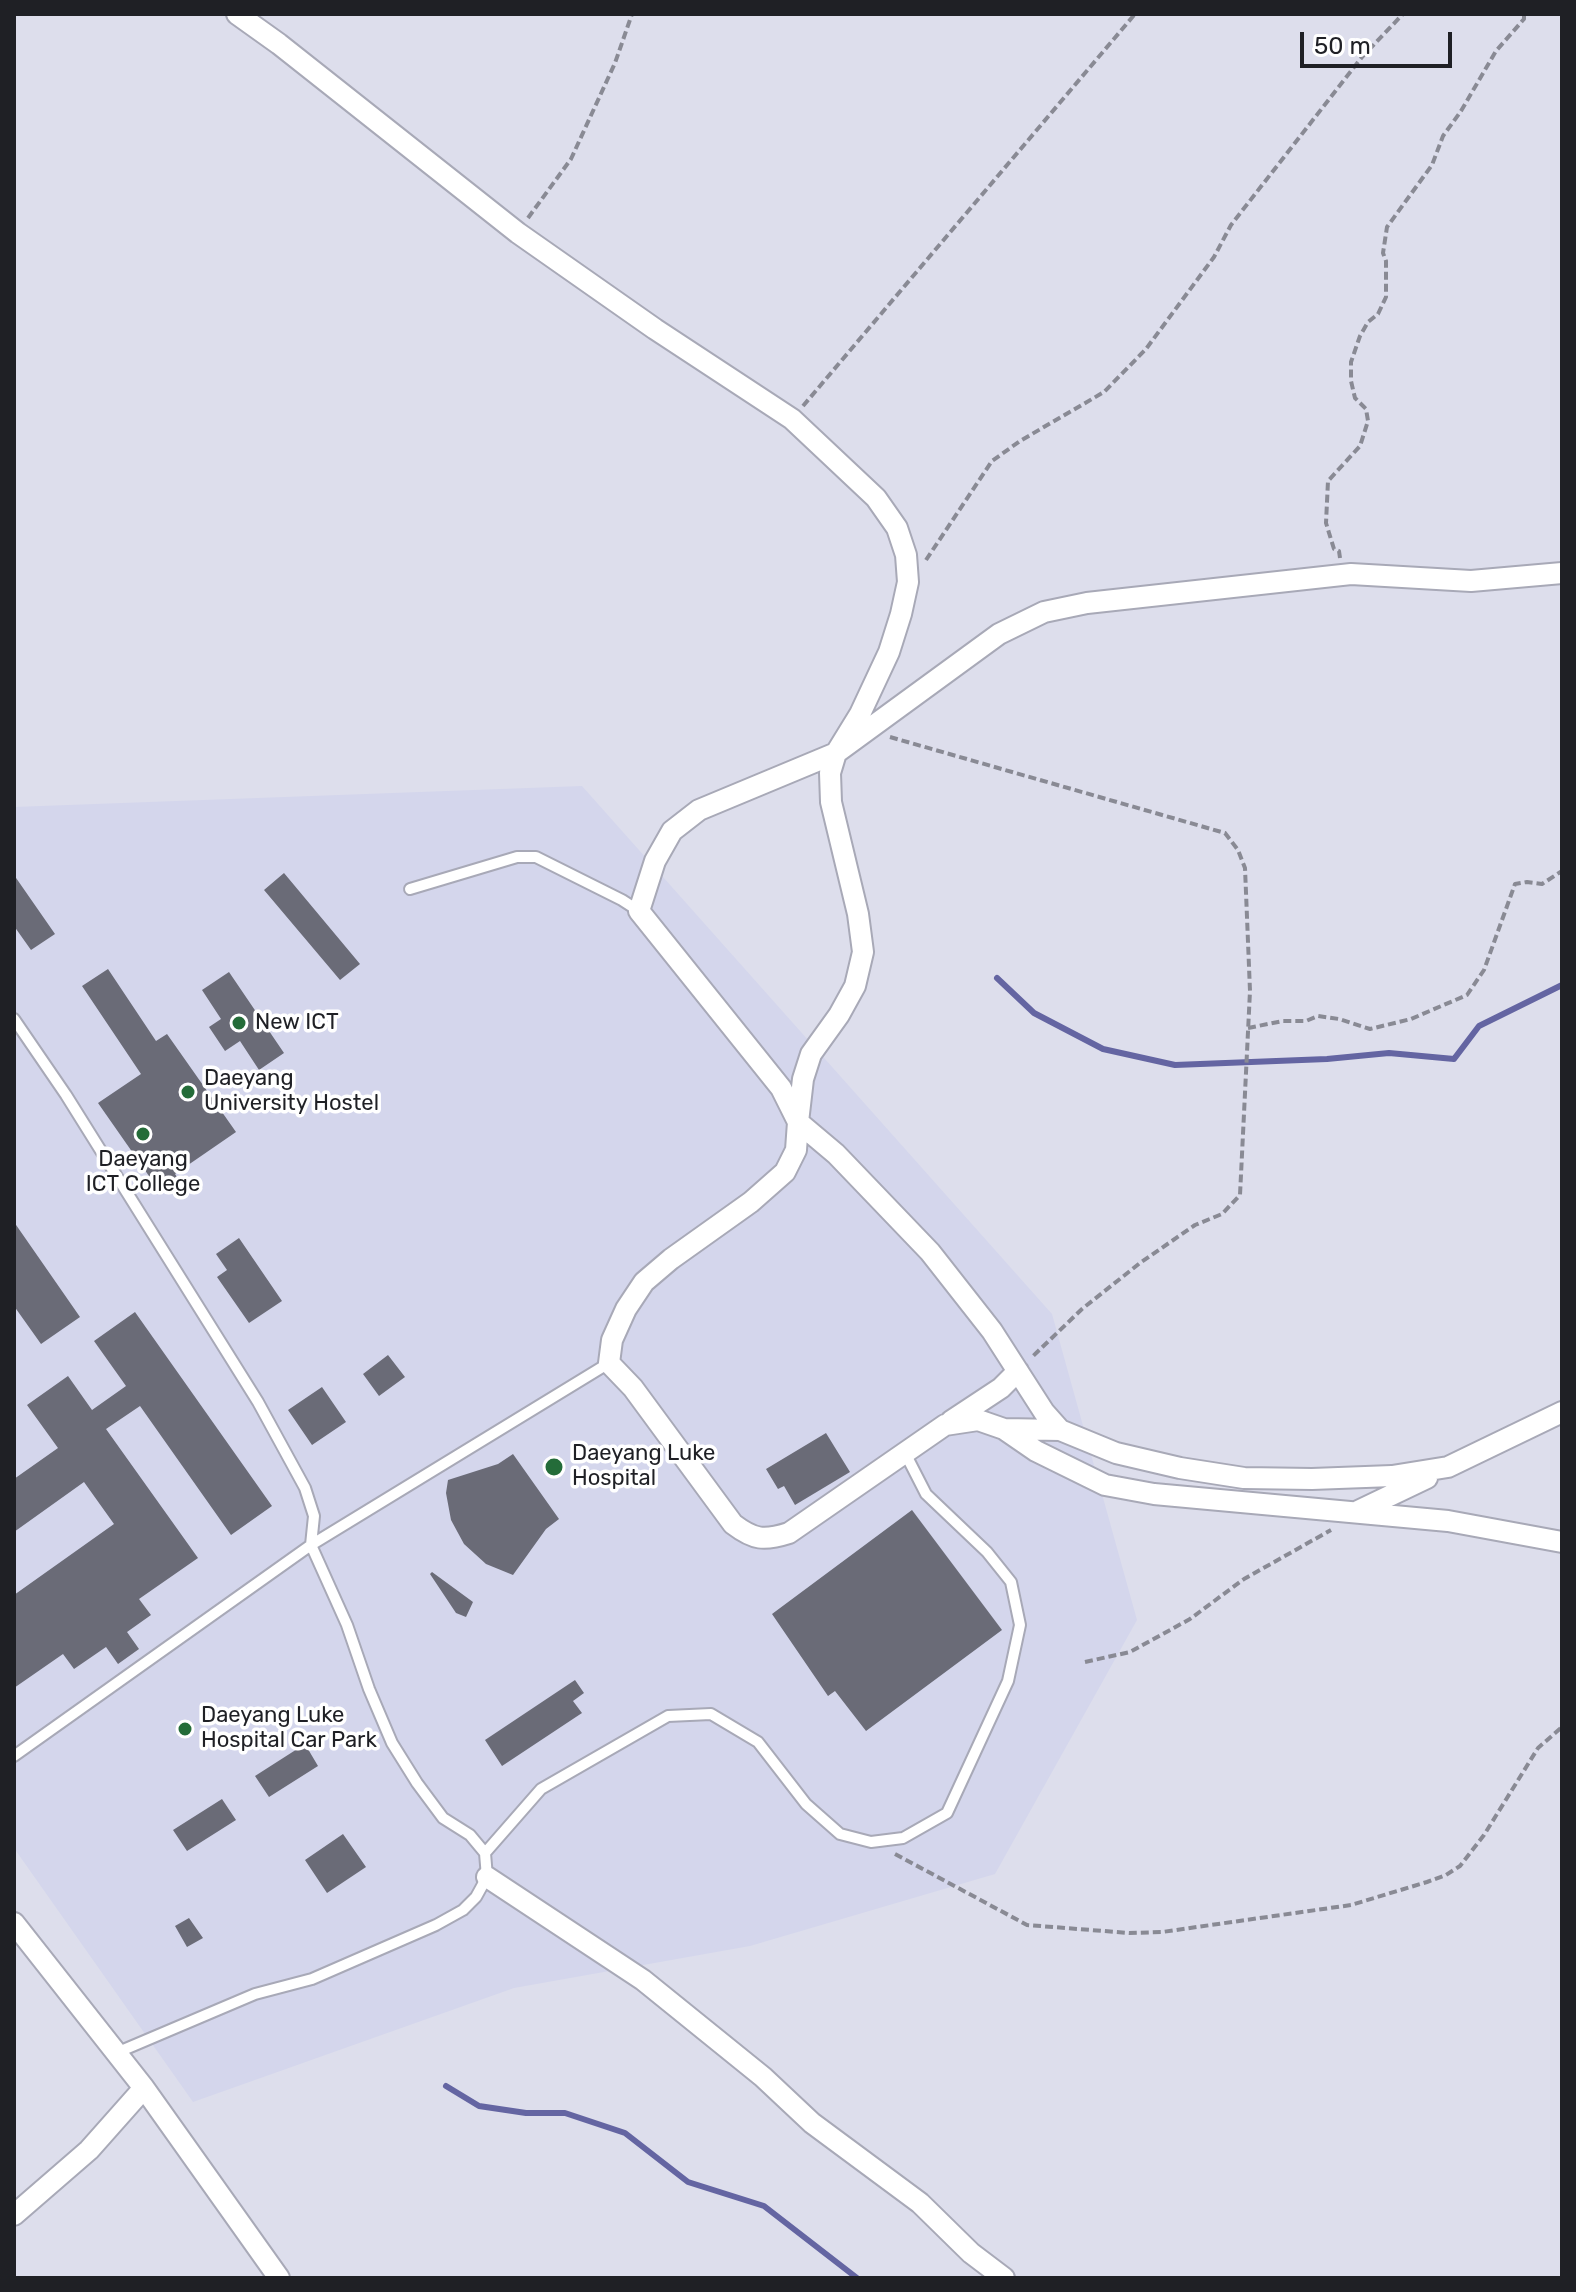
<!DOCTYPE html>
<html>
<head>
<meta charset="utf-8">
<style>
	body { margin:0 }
	#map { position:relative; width:1576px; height:2292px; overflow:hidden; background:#dddeec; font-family:Rubik,sans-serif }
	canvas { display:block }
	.frame { position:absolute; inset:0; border:16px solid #1f2025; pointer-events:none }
	.scale { position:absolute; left:1300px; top:32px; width:152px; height:36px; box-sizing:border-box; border:4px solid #1f2025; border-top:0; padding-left:10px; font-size:24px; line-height:28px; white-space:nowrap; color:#1f2025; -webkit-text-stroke:6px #fff; paint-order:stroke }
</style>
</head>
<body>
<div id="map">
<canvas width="1576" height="2292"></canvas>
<div class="frame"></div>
<div class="scale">50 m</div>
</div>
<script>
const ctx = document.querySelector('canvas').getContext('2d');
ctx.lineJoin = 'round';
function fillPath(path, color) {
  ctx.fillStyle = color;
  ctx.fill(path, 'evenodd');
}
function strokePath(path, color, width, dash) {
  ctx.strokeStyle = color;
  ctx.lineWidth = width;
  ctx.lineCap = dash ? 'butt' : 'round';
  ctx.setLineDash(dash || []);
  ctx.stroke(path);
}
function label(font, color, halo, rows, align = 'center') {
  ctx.font = font + ' Rubik,sans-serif';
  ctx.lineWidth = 7;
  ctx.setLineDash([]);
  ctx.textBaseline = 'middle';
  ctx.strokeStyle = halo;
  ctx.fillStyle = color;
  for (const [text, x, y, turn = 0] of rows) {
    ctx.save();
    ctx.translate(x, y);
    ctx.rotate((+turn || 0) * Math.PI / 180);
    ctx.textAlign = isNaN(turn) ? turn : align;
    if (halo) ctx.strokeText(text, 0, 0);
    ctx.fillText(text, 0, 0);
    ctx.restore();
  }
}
const built = new Path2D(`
	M582,786L1052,1314L1137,1620L995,1874L750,1946L514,1988L193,2102L14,1848V807Z`);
const stream = new Path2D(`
	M997,978L1034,1013L1103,1049L1175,1065L1327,1059L1389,1053L1454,1059L1479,1026L1562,985
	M446,2086L479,2106L526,2113H565L625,2133L688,2182L764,2206L857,2278`);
const building = new Path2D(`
	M284,873L360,964L340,980L264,890Z
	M14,875L55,934L31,950L14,926Z
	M108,969L156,1041L167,1034L236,1132L175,1174L179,1180L166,1188L162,1182L156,1186L98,1103L141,1074L82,986Z
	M229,972L284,1053L259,1070L240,1041L225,1051L209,1027L221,1019L202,990Z
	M14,1222L80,1317L41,1344L14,1306Z
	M239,1238L282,1301L249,1323L217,1277L227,1270L216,1254Z
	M135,1312L272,1506L231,1535L140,1406L106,1429L198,1558L139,1599L151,1615L127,1632L139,1649L118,1664L106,1647L74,1669L63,1654L14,1688V1595L114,1524L84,1482L14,1532V1479L58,1448L27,1405L68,1376L92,1410L126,1386L94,1341Z
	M388,1355L405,1377L379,1396L363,1374Z
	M322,1387L346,1422L312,1445L288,1410Z
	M826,1433L850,1472L795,1505L784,1486L778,1489L766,1469Z
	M513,1454L559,1519L546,1529L513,1575L486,1564L464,1544L451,1520L446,1493L448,1480L498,1464Z
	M912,1510L1002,1630L866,1731L835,1691L828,1696L772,1614Z
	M432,1572L473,1602L466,1617L456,1613L430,1574Z
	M575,1680L584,1693L573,1701L582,1713L502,1766L485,1740Z
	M305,1744L318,1766L269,1797L255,1776Z
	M222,1799L236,1820L187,1851L173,1830Z
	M343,1834L366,1867L327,1893L305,1860Z
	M189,1918L203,1938L187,1947L175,1926Z`);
const path = new Path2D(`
	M528,218L571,159L615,63L632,14
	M803,406L1135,14
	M1340,558L1339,551L1334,549L1326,523L1328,481L1360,446L1368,421L1366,409L1355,398L1351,381V362L1360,336L1368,322L1378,314L1386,297V261L1383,253L1387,227L1432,165L1443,136L1461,111L1496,51L1524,19V14
	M926,560L992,461L1020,441L1104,392L1146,349L1214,257L1231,225L1362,57L1403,14
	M890,737L1225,833L1238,850L1245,868L1250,991L1240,1195L1222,1214L1195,1225L1140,1263L1082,1309L1031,1358
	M1248,1028L1283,1021H1306L1318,1016L1339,1019L1370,1029L1411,1019L1467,995L1484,970L1515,884L1527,882L1542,884L1562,871
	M1085,1662L1130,1652L1190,1619L1244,1579L1331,1530
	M895,1854L1027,1925L1129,1933L1162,1932L1351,1905L1427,1882L1446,1875L1460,1866L1484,1835L1538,1748L1562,1727`);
const service = new Path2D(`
	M410,889L517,857H536L622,900L639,911
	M14,1019L66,1095L258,1402L305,1488L314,1516L311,1545L14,1756
	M485,1853L541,1789L668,1716L711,1714L758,1742L806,1804L840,1834L871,1842L903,1838L947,1813L1008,1681L1020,1625L1011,1582L987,1552L926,1494L904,1451
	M116,2053L255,1994L312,1979L436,1925L463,1910L476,1897L487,1877L485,1853L470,1835L443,1818L417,1783L392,1743L369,1689L347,1625L311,1545L609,1363`);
const minor = new Path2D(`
	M237,14L279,44L518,233L655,329L792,419L876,498L897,528L906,555L908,582L901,614L889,652L860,714L836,753L830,773L831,802L858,914L863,952L855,986L839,1015L811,1054L803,1079L798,1122L836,1154L930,1252L992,1331L1044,1412L1060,1430L1116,1453L1180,1468L1244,1478L1312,1479L1392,1476L1448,1467L1562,1412
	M1562,573L1471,581L1351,574L1087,603L1044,612L999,634L836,753L699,810L672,831L655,861L639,911L781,1088L798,1122L796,1150L785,1172L751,1202L671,1259L644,1282L626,1309L612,1340L609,1363L633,1388L733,1524C754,1540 764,1541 789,1533L945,1425L978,1420L1004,1429L1036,1451L1105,1485L1154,1494L1448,1521L1562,1542
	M951,1421L1001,1388L1018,1371
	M1004,1429L1060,1430
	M1358,1511L1427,1478
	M487,1877L643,1980L763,2077L812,2123L920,2203L971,2253L1004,2278
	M14,1923L144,2088L279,2278
	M14,2215L89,2150L144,2088`);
const markers = [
	[239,1023,8,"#246c39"],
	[188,1092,8,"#246c39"],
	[143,1134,8,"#246c39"],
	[554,1467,10,"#246c39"],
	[185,1729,8,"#246c39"]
];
const poiNames = [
	["New ICT",255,1023],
	["Daeyang",204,1079],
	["University Hostel",204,1104],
	["Daeyang",143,1160,"center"],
	["ICT College",143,1185,"center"],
	["Daeyang Luke",572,1454],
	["Hospital",572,1479],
	["Daeyang Luke",201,1716],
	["Hospital Car Park",201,1741]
];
fillPath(built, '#d4d6ec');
strokePath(stream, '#6465a2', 6);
fillPath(building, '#6a6b77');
strokePath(service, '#a8a9b7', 14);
strokePath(minor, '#a8a9b7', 24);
strokePath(path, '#898a94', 4, [8, 4]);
strokePath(service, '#fff', 10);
strokePath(minor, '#fff', 20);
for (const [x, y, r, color] of markers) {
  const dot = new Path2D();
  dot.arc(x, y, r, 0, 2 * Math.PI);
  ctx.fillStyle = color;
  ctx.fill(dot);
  strokePath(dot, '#fff', 3);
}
label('22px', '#1f2025', '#fff', poiNames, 'left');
</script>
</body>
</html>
